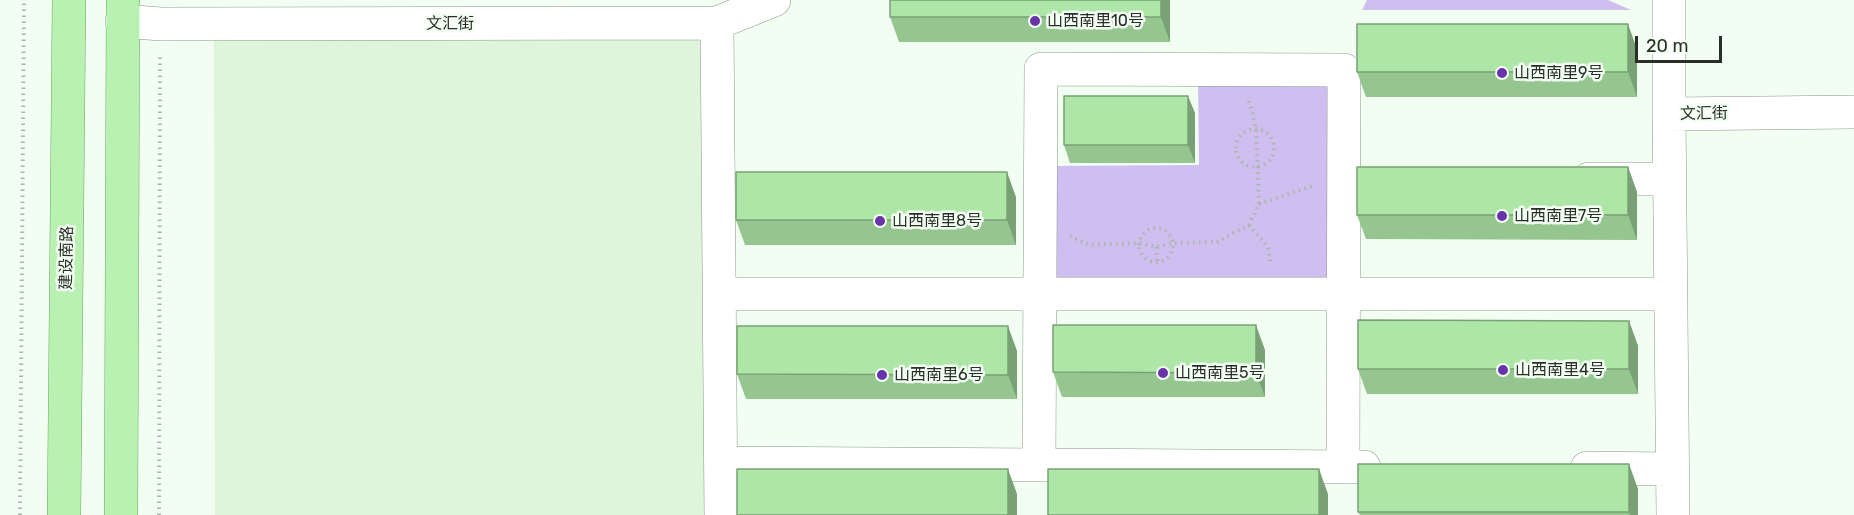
<!DOCTYPE html>
<html>
<head>
<meta charset="utf-8">
<style>
	body { margin:0 }
	#map { position:relative; width:1854px; height:515px; overflow:hidden; background:#f3fef2; font-family:Rubik,sans-serif }
	canvas { display:block }
	.scale { position:absolute; left:1635px; top:36px; width:87px; height:27px; box-sizing:border-box; border:3px solid #282f27; border-top:0; padding-left:8px; font-size:18px; line-height:21px; white-space:nowrap; color:#282f27; -webkit-text-stroke:4px #f3fef2; paint-order:stroke }
</style>
</head>
<body>
<div id="map">
<canvas width="1854" height="515"></canvas>
<div class="scale">20 m</div>
</div>
<script>
const ctx = document.querySelector('canvas').getContext('2d');
ctx.lineJoin = 'round';
function fillPath(path, color) {
  ctx.fillStyle = color;
  ctx.fill(path, 'evenodd');
}
function strokePath(path, color, width, dash) {
  ctx.strokeStyle = color;
  ctx.lineWidth = width;
  ctx.lineCap = dash ? 'butt' : 'round';
  ctx.setLineDash(dash || []);
  ctx.stroke(path);
}
function label(font, color, halo, rows, align = 'center') {
  ctx.font = font + ' Rubik,"Noto Sans SC",sans-serif';
  ctx.lineWidth = 5;
  ctx.setLineDash([]);
  ctx.textBaseline = 'middle';
  ctx.strokeStyle = halo;
  ctx.fillStyle = color;
  for (const [text, x, y, turn = 0] of rows) {
    ctx.save();
    ctx.translate(x, y);
    ctx.rotate((+turn || 0) * Math.PI / 180);
    ctx.textAlign = isNaN(turn) ? turn : align;
    if (halo) ctx.strokeText(text, 0, 0);
    ctx.fillText(text, 0, 0);
    ctx.restore();
  }
}
const built = new Path2D(`
	M711,34L712,515H215L214,35Z`);
const green = new Path2D(`
	M1367,0H1608L1631,10H1362Z
	M1336,78V278L1046,279V166L1199,165L1198,79Z`);
const path = new Path2D(`
	M1236 148a19 19 0 1 1 38 0a19 19 0 1 1-38 0Z
	M1259,204L1315,185
	M1249,225L1268,247L1271,265
	M1139 245a17 17 0 1 1 34 0a17 17 0 1 1-34 0Z
	M1070,236L1089,245L1139,243L1156,247L1172,243L1217,242L1249,225L1259,204L1256,128L1249,101
	M1156,247L1158,264
	M20,515L24,0
	M159,515L160,54`);
const minor = new Path2D(`
	M1669,0V114L1854,112
	M122,21L161,24L717,23L774,0
	M717,23L721,515
	M1669,114L1673,515
	M1589,179H1669
	M719,294H1670
	M721,463L1364,467
	M1039,465L1041,69L1344,70L1343,467
	M1587,468L1672,469`);
const major = new Path2D(`
	M64,515L69,0
	M121,515L123,0`);
const wall = new Path2D(`
	M1170,0V42H899L890,17Z
	M1637,49V97H1366L1357,72Z
	M1195,113V163H1070L1064,145Z
	M1628,167L1637,192V240L1366,239L1357,215Z
	M1016,197V245H745L736,220Z
	M1629,321L1638,346V394H1367L1358,369Z
	M1265,350V397H1062L1053,372Z
	M1017,351V399H746L737,374Z
	M1638,489V515H1360L1358,512Z`);
const shadedWall = new Path2D(`
	M1161,0H1170V42L1161,17Z
	M1628,24L1637,49V97L1628,72Z
	M1188,96L1195,113V163L1188,145Z
	M1628,167L1637,192V240L1628,215Z
	M1007,172L1016,197V245L1007,220Z
	M1629,321L1638,346V394L1629,369Z
	M1256,325L1265,350V397L1256,373Z
	M1008,326L1017,351V399L1008,375Z
	M1629,464L1638,489V515H1630L1629,512Z
	M1008,469L1017,494V515H1008Z
	M1319,469L1328,494V515H1319Z`);
const building = new Path2D(`
	M890,0H1161V17H890Z
	M1357,24H1628V72H1357Z
	M1064,96H1188V145H1064Z
	M1357,167H1628V215H1357Z
	M736,172H1007V220H736Z
	M1358,320L1629,321V369H1358Z
	M1053,325H1256V373L1053,372Z
	M737,326H1008V375L737,374Z
	M1358,464H1629V512H1358Z
	M737,469H1008V515H737Z
	M1048,469H1319V515H1048Z`);
const markers = [
	[1035,21,6,"#6734ab"],
	[1502,73,6,"#6734ab"],
	[1502,216,6,"#6734ab"],
	[880,221,6,"#6734ab"],
	[1503,370,6,"#6734ab"],
	[1163,373,6,"#6734ab"],
	[882,375,6,"#6734ab"]
];
const poiNames = [
	["山西南里10号",1047,21],
	["山西南里9号",1514,73],
	["山西南里7号",1514,216],
	["山西南里8号",892,221],
	["山西南里4号",1515,370],
	["山西南里5号",1175,373],
	["山西南里6号",894,375]
];
const streetNames = [
	["文汇街",450,24],
	["文汇街",1704,114,-1],
	["建设南路",67,258,-89]
];
fillPath(built, '#def5db');
fillPath(green, '#cebff0');
strokePath(minor, '#889986', 34);
strokePath(major, '#67a760', 34);
strokePath(path, '#acb5ab', 4, [1.5, 4.5]);
strokePath(minor, '#fff', 33);
strokePath(major, '#b8f1b2', 33);
fillPath(wall, '#96c690');
fillPath(shadedWall, '#7aa175');
fillPath(building, '#aee6a7');
strokePath(building, '#7aa175', 1.5);
for (const [x, y, r, color] of markers) {
  const dot = new Path2D();
  dot.arc(x, y, r, 0, 2 * Math.PI);
  ctx.fillStyle = color;
  ctx.fill(dot);
  strokePath(dot, '#f3fef2', 2);
}
label('16px', '#282f27', '#f3fef2', poiNames, 'left');
label('16px', '#282f27', '#f3fef2', streetNames);
</script>
</body>
</html>
